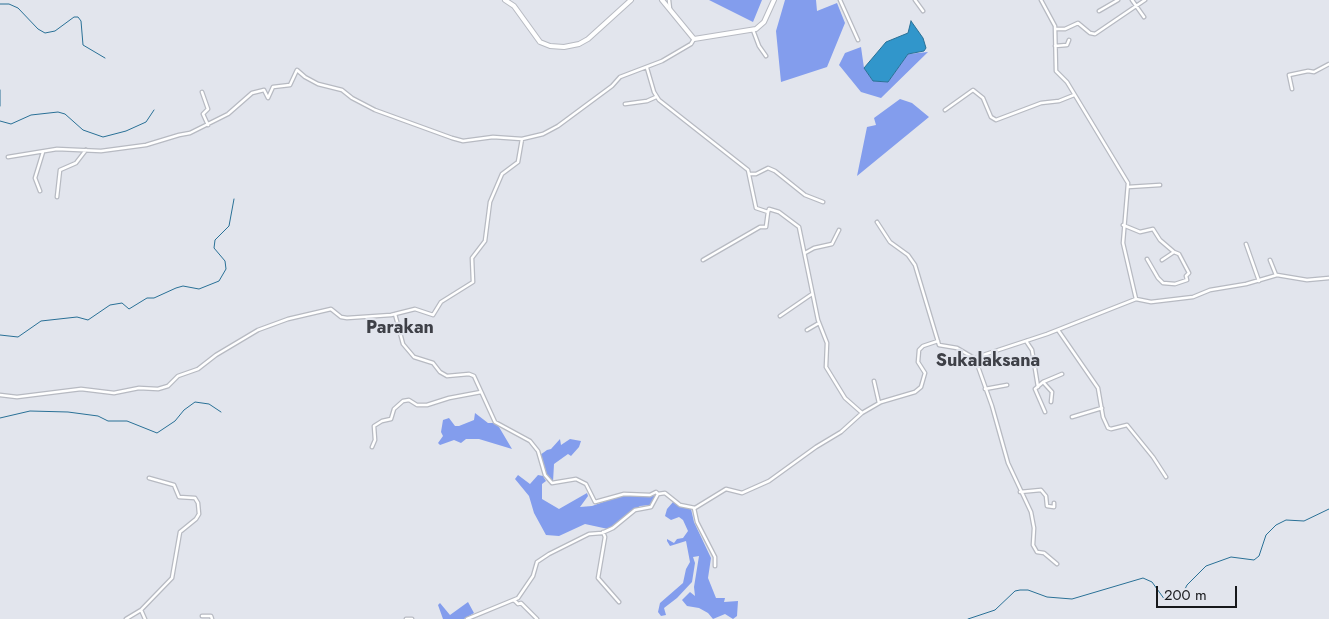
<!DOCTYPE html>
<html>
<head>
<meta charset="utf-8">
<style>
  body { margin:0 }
  #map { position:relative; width:1329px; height:619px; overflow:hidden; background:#e2e5ed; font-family:Jost,sans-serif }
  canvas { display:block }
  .scale { position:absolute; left:1156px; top:586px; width:81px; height:22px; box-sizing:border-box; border:2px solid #17181b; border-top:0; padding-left:6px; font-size:15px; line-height:18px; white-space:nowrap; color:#17181b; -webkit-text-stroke:4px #e2e5ed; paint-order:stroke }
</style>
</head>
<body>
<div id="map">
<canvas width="1329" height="619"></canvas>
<div class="scale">200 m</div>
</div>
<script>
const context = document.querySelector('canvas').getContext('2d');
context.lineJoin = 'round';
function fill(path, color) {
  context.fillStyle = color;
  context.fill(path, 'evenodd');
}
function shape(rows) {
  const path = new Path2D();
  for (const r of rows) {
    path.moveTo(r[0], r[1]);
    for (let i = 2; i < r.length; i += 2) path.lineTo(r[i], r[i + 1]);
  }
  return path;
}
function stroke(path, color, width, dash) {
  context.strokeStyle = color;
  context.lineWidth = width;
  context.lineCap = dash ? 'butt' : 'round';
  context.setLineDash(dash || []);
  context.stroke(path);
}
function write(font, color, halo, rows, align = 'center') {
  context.font = font + ' Jost,sans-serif';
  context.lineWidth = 4.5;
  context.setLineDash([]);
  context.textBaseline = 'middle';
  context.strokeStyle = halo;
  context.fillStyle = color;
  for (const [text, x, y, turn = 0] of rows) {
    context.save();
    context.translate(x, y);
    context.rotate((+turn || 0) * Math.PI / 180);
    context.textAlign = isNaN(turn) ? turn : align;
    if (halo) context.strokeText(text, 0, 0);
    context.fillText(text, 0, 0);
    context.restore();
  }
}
fill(shape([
  [709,0,762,0,753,22],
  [785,0,816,0,817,11,837,3,845,23,827,67,781,82,776,31],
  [861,47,864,68,873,81,888,82,908,54,928,52,881,98,861,92,839,65,845,53],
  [900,99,912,103,929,117,857,176,867,127,876,125,874,118],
  [475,413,488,423,494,423,499,427,512,449,479,439,466,439,461,443,454,440,440,445,438,443,443,436,441,432,443,420,449,418,455,426,459,426,474,420],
  [560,439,561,445,570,439,581,441,579,447,571,456,568,454,554,464,553,482,545,473,540,455,547,450,551,449],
  [518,475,530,484,538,475,543,476,546,481,542,484,542,499,559,509,587,493,588,496,580,507,592,506,620,496,656,495,650,505,640,506,608,529,585,524,559,536,546,535,534,513,529,496,515,479],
  [673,502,691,509,694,522,711,558,708,578,716,598,725,598,724,602,738,601,737,616,733,619,725,614,713,619,708,613,699,608,687,606,682,600,690,592,695,596,694,587,699,556,693,557,695,563,692,582,677,598,664,608,666,615,661,616,658,612,660,603,683,583,686,569,690,562,686,541,670,546,667,541,667,539,674,543,677,539,683,538,688,531,683,520,679,517,671,520,665,516,667,509],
  [468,602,474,613,464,619,443,619,438,605,440,603,450,615]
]), '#839ded');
const water = shape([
  [911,21,923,38,926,48,924,51,908,54,888,82,873,81,864,68,886,42,908,33,911,21]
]);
fill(water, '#3196cb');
stroke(water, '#297096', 1);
stroke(shape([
  [0,4,9,4,18,8,38,29,45,33,55,31,74,17,78,17,81,21,83,45,105,58],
  [0,90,0,106],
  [0,121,11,124,31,115,58,112,65,114,83,130,103,137,126,131,146,122,154,110],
  [0,335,18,337,41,321,77,317,88,320,110,305,122,303,129,309,147,298,154,298,176,288,183,286,199,289,219,281,226,269,225,261,214,248,215,240,229,226,234,199],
  [0,418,30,411,68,412,98,416,108,421,127,421,157,433,175,421,184,410,195,402,209,404,221,412],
  [968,619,995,610,1015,591,1020,590,1028,590,1047,597,1072,599,1143,578,1152,582,1165,600,1167,598,1169,601,1173,601,1182,595,1187,585,1206,566,1231,557,1254,560,1259,556,1266,535,1276,525,1286,520,1304,521,1329,509]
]), '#297096', 1);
const street = shape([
  [669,0,670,9],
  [840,0,858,40],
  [915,0,923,11],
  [1041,0,1055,26,1056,71,1067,82,1128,183,1123,243,1136,299],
  [1132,0,1144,17],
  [1099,11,1118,0],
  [1056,29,1065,29,1078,23,1090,33,1095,34,1145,0],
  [753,30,759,46,766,56],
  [1055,46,1067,45,1069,40],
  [647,68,654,92,659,100,748,170,756,208,768,212,769,209,779,212,799,227,818,320,827,343,826,367,845,398,862,413],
  [1292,89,1289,75,1308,71,1314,72,1329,64],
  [202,92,208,109,203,114,208,125],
  [625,104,647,101,656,97],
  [945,110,973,90,983,98,991,117,996,120,1041,103,1059,101,1074,95],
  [8,157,57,149,101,151,146,145,179,135,190,133,228,114,252,93,264,90,268,98,273,87,290,85,297,70,305,77,318,84,342,90,352,98,375,110,452,138,463,141,493,137,522,139,543,134,558,126,612,86,620,77,662,61,691,44,694,39],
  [750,174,756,174,768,168,775,171,805,195,823,202],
  [1128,187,1160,185],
  [40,191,35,178,43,152],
  [57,197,60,170,76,163,86,150],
  [877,222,890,242,908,255,915,265,939,345,957,348,974,358,1047,334,1136,299,1151,302,1193,297,1210,290,1246,284,1277,275,1307,280,1329,278],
  [1123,225,1140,232,1153,229,1160,240,1174,252,1162,260],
  [1246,244,1259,281],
  [805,253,814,248,832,244,839,230],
  [1147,259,1158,278,1163,283,1175,284,1187,280,1186,276,1189,273,1179,254,1174,252],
  [703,260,760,227,766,227,768,212],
  [1270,260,1276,275],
  [395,314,403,344,414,357,433,363,440,372,447,376,469,374,474,376,495,422,530,441,538,451,545,475,552,483,576,479,586,484,595,502,624,494,650,495,656,492,658,494],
  [780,316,812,294],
  [807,330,819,323],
  [1058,330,1098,388,1103,417,1108,428,1111,429,1127,425,1153,457,1166,477],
  [1026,341,1032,350,1038,387],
  [975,358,992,406,1008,463,1031,512,1034,528,1033,545,1037,552,1044,553,1057,564],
  [874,381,879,403],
  [1043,382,1052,392,1051,402],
  [985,389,1007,385],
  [0,395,17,397,81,389,114,393,139,388,158,389,168,386,178,376,198,369,216,355,258,330,288,319,331,309,341,317,347,318,391,315,415,309,433,315,441,302,473,282,472,258,485,241,490,202,502,174,518,162,522,139],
  [1045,412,1035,389,1043,382,1062,374],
  [1072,417,1102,408],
  [372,447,375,440,374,426,382,421,391,419,394,409,403,401,409,400,417,405,427,405,449,398,481,392],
  [1020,492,1041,490,1046,496,1047,506,1054,507,1054,503],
  [694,508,697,522,715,557,715,566],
  [603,532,605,537,598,578,619,602],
  [514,600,518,604,521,603,537,619],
  [141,610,172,578,180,532,196,519,199,514,198,503,195,498,179,497,174,485,149,478],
  [202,616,211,616,212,619],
  [126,619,141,610,145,619],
  [406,619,412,619],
  [467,619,518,598,533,576,537,562,549,554,589,534,602,533,613,528,635,510,651,507,658,494,665,493,680,505,695,508,726,489,742,493,769,481,816,447,841,432,862,413,881,402,915,392,921,387,925,373,918,362,919,350,923,346,938,341]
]);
const secondary = shape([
  [505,0,514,6,540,42,550,46,564,47,579,44,588,39,631,0],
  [662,0,694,39,756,29,764,22,774,0]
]);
stroke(street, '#b7bac2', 5);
stroke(secondary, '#b7bac2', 6);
stroke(street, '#fff', 2.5);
stroke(secondary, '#fff', 4);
write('bold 18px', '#3e4047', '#e2e5ed', [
  ["Parakan",400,329],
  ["Sukalaksana",988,362]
]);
</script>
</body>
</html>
